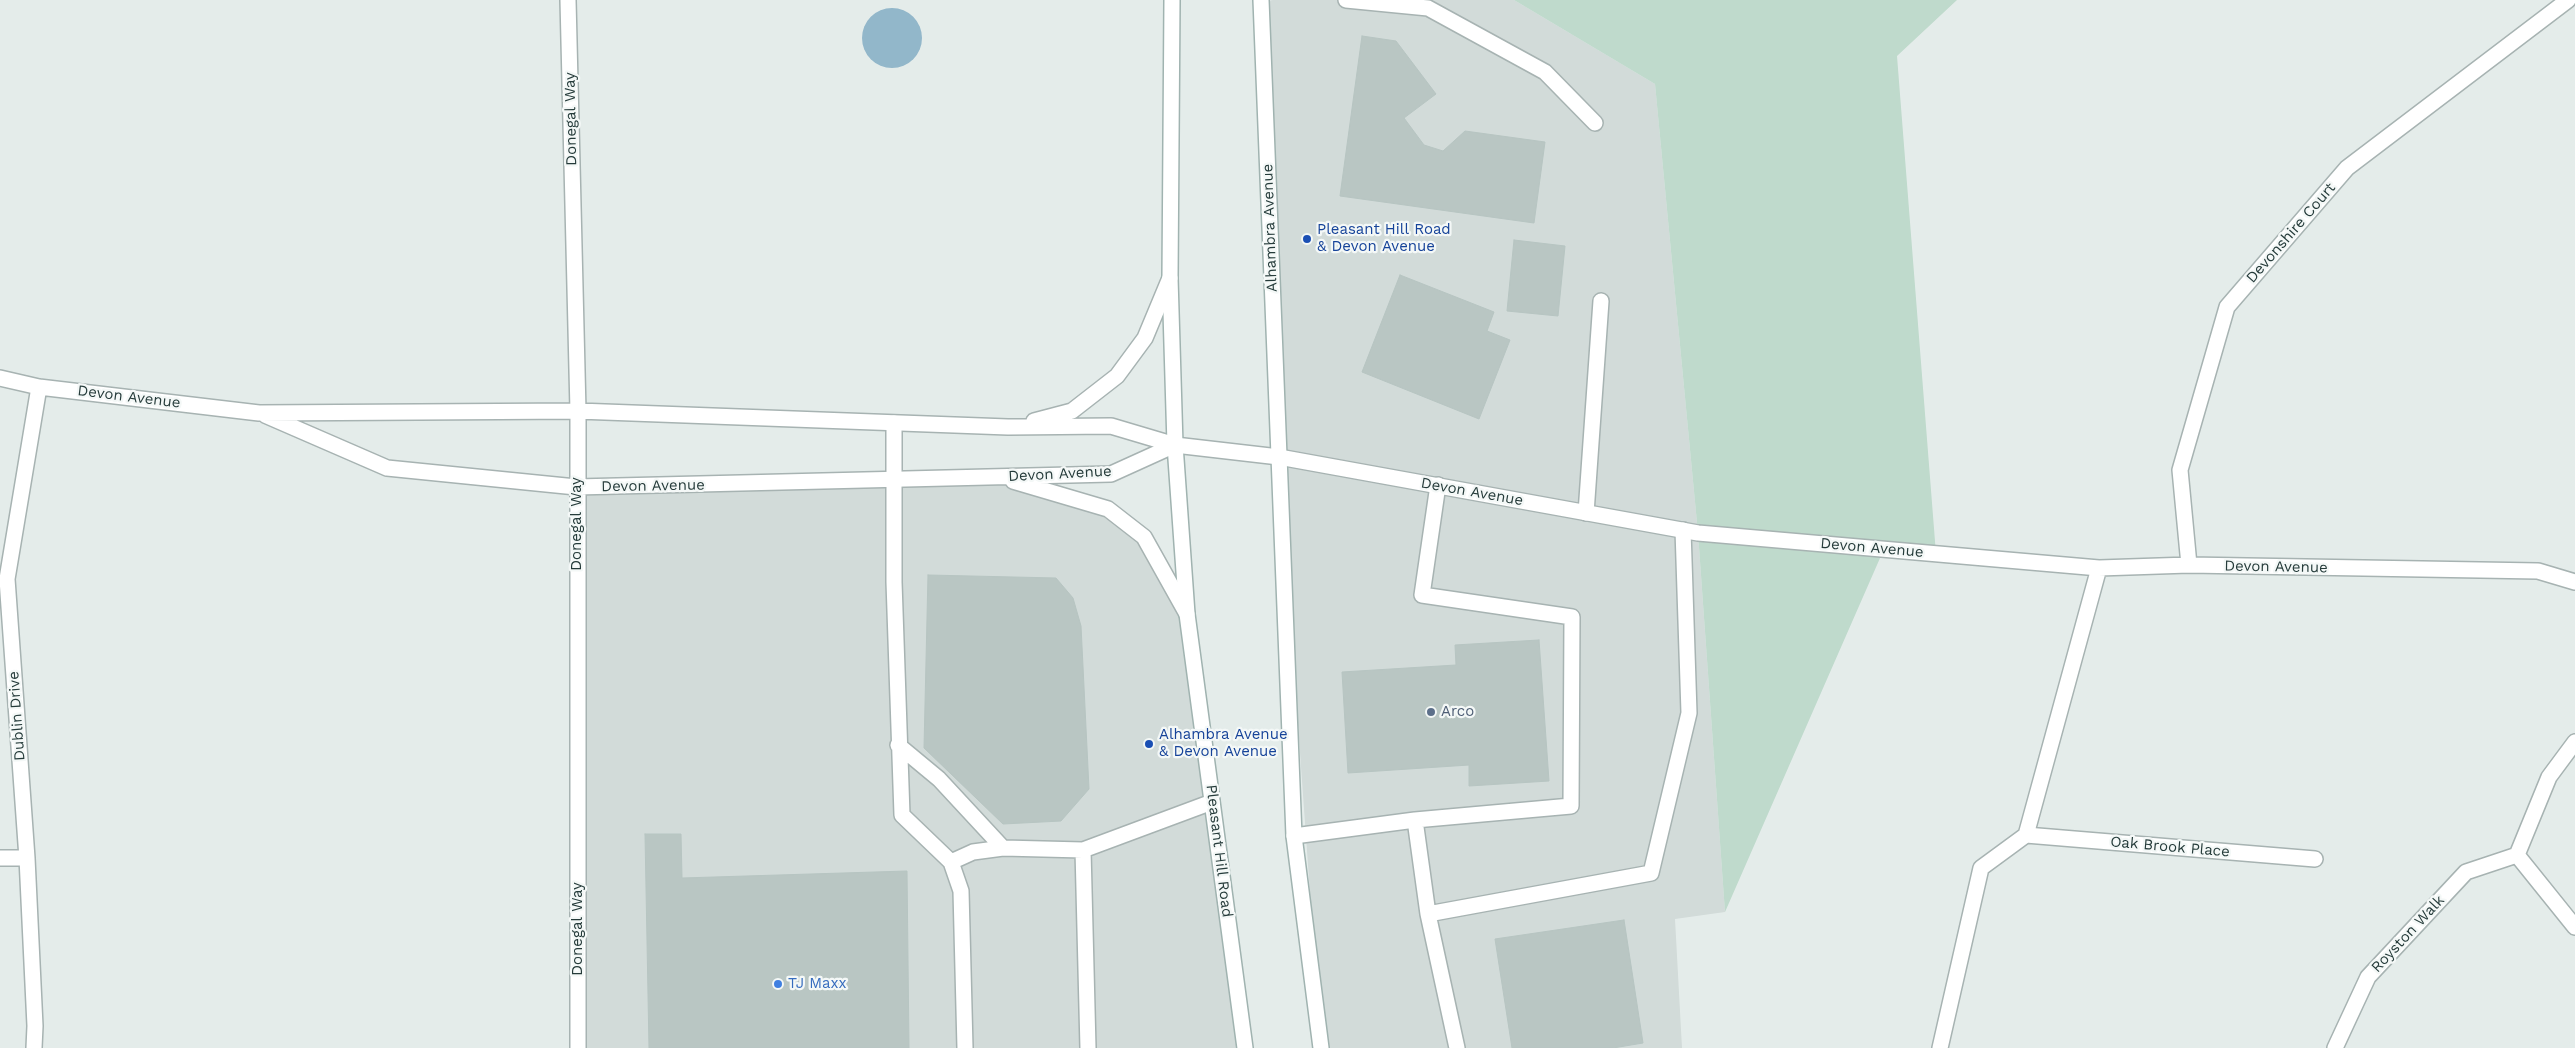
<!DOCTYPE html>
<html>
<head>
<meta charset="utf-8">
<style>
  body { margin:0 }
  canvas { display:block; background:#e4ecea }
</style>
</head>
<body>
<canvas width="2575" height="1048"></canvas>
<script>
const context = document.querySelector('canvas').getContext('2d');
context.lineJoin = 'round';
function fill(path, color) {
  context.fillStyle = color;
  context.fill(path, 'evenodd');
}
function shape(rows) {
  const path = new Path2D();
  for (const r of rows) {
    if (r.length === 3) {
      path.moveTo(r[0] + r[2], r[1]);
      path.arc(r[0], r[1], r[2], 0, 2 * Math.PI);
      continue;
    }
    path.moveTo(r[0], r[1]);
    for (let i = 2; i < r.length; i += 2) path.lineTo(r[i], r[i + 1]);
  }
  return path;
}
function stroke(path, color, width, dash) {
  context.strokeStyle = color;
  context.lineWidth = width;
  context.lineCap = dash ? 'butt' : 'round';
  context.setLineDash(dash || []);
  context.stroke(path);
}
function write(font, color, halo, rows, align = 'center') {
  context.font = font + ' "Work Sans",sans-serif';
  context.lineWidth = 4.5;
  context.setLineDash([]);
  context.textBaseline = 'middle';
  context.strokeStyle = halo;
  context.fillStyle = color;
  for (const [text, x, y, turn = 0] of rows) {
    context.save();
    context.translate(x, y);
    context.rotate((+turn || 0) * Math.PI / 180);
    context.textAlign = isNaN(turn) ? turn : align;
    if (halo) context.strokeText(text, 0, 0);
    context.fillText(text, 0, 0);
    context.restore();
  }
}
fill(shape([
  [1273,0,1514,0,1655,84,1698,533,1725,912,1675,919,1682,1048,1321,1048,1279,457,1261,2],
  [1000,477,1108,509,1138,533,1187,614,1245,1048,578,1048,576,487]
]), '#d2dbd9');
fill(shape([
  [1514,0,1957,0,1897,56,1936,554,1884,549,1725,912,1698,533,1655,84]
]), '#bfdacc');
fill(shape([
  [892,38,30]
]), '#92b7ca');
const building = shape([
  [1362,36,1396,41,1436,94,1404,118,1424,145,1443,151,1465,131,1545,142,1534,223,1340,196,1362,36],
  [1514,240,1565,246,1558,316,1507,311,1514,240],
  [1400,275,1494,312,1487,331,1510,340,1479,419,1362,372,1400,275],
  [928,575,1056,578,1073,598,1081,626,1089,789,1061,821,1003,824,924,748,928,575],
  [1539,640,1549,781,1469,786,1469,765,1348,773,1342,672,1456,665,1455,645,1539,640],
  [645,834,681,834,682,878,907,871,909,1048,649,1048,645,834],
  [1624,920,1643,1043,1613,1048,1512,1048,1495,939,1624,920]
]);
fill(building, '#b9c6c3');
stroke(building, '#b7c5c2', 1);
const lane = shape([
  [1346,0,1428,8,1545,72,1595,123],
  [894,423,894,582,902,815,951,862,961,891,965,1048],
  [1438,485,1422,595,1572,617,1571,806,1415,820,1428,914,1651,873,1689,713,1683,530],
  [1586,513,1601,301],
  [898,745,939,779,1003,848],
  [1294,836,1415,820],
  [1083,850,1088,1048],
  [951,862,973,852,1003,848,1083,850,1212,802],
  [1428,914,1457,1048]
]);
const street = shape([
  [568,0,578,411,578,1048],
  [0,378,39,387,259,413,578,411,1008,427,1111,426,1175,445,1279,457,1698,533,2099,568,2189,565,2538,571,2575,582],
  [265,415,387,468,576,487,1111,474,1175,445],
  [1034,421,1072,411,1117,376,1145,338,1170,278],
  [1013,481,1108,509,1144,537,1187,614],
  [2189,565,2180,470,2227,307,2347,168,2568,0],
  [2099,568,2026,835,2315,859],
  [2575,742,2549,777,2517,855,2575,927],
  [0,858,27,858],
  [34,1048,35,1026,27,858,7,579,39,387],
  [1940,1048,1981,868,2026,835],
  [2335,1048,2368,977,2466,872,2517,855]
]);
const secondary = shape([
  [1172,0,1170,278,1175,445,1187,614,1245,1048],
  [1261,0,1294,836,1321,1048]
]);
stroke(lane, '#a7b3b2', 18);
stroke(street, '#a7b3b2', 18);
stroke(secondary, '#a0b3b0', 18);
stroke(lane, '#fff', 15);
stroke(street, '#fff', 15);
stroke(secondary, '#fff', 15);
for (const [x, y, r, color] of [
  [1307,239,5,"#1a4fb4"],
  [1431,712,5,"#5c6f8a"],
  [1149,744,5,"#1a4fb4"],
  [778,984,5,"#3f7fe0"]
]) {
  const dot = new Path2D();
  dot.arc(x, y, r, 0, 2 * Math.PI);
  context.fillStyle = color;
  context.fill(dot);
  stroke(dot, '#f4f8f7', 2);
}
write('15px', '#253b3a', '#f4f8f7', [
  ["Donegal Way",571,119,-91],
  ["Alhambra Avenue",1270,228,-92],
  ["Devonshire Court",2291,233,-49],
  ["Devon Avenue",129,397,7],
  ["Devon Avenue",1060,474,-3],
  ["Devon Avenue",653,486,-1],
  ["Devon Avenue",1472,492,10],
  ["Donegal Way",577,524,-90],
  ["Devon Avenue",1872,548,5],
  ["Devon Avenue",2276,567,1],
  ["Dublin Drive",17,716,-94],
  ["Oak Brook Place",2170,847,5],
  ["Pleasant Hill Road",1219,851,83],
  ["Donegal Way",578,929,-90],
  ["Royston Walk",2408,934,-47]
]);
write('15px', '#164399', '#f4f8f7', [
  ["Pleasant Hill Road",1317,230],
  ["& Devon Avenue",1317,247],
  ["Alhambra Avenue",1159,735],
  ["& Devon Avenue",1159,752]
], 'left');
write('15px', '#4e5e75', '#f4f8f7', [
  ["Arco",1441,712]
], 'left');
write('15px', '#366cbe', '#f4f8f7', [
  ["TJ Maxx",788,984]
], 'left');
</script>
</body>
</html>
